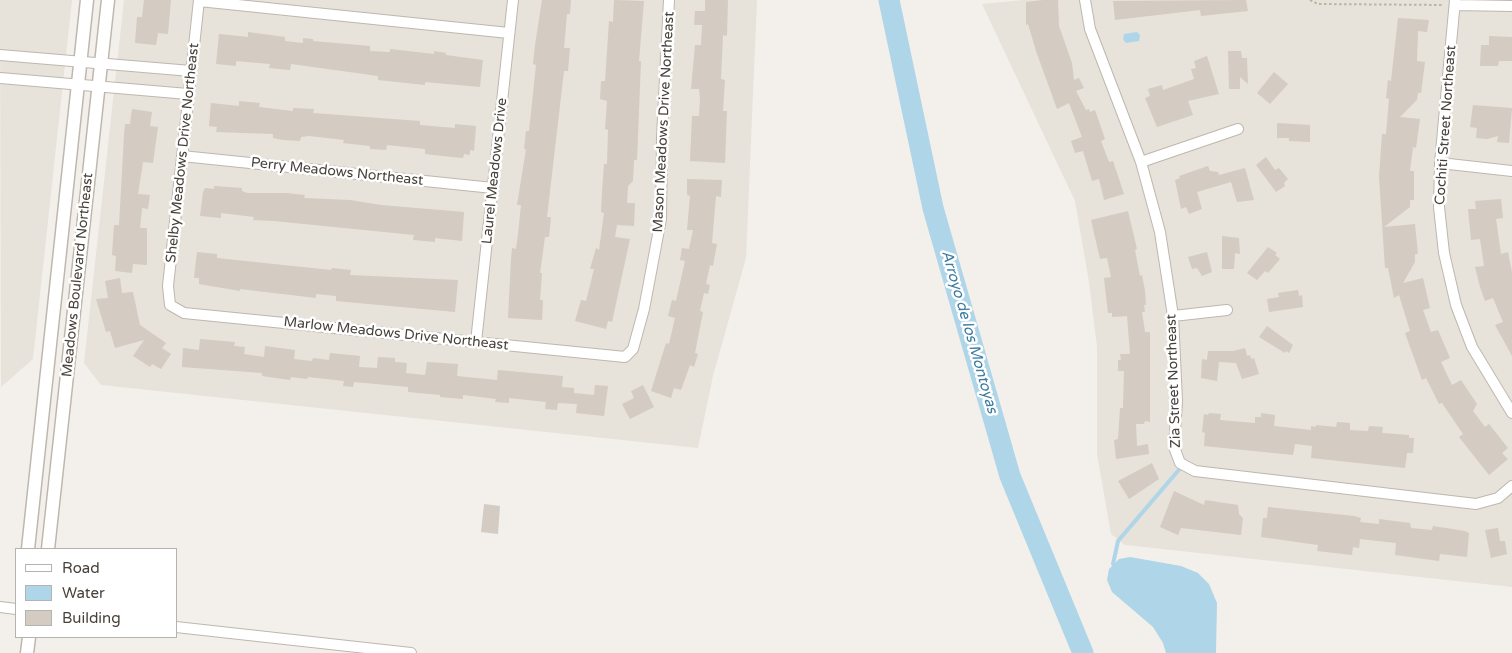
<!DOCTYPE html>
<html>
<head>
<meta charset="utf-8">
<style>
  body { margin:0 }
  #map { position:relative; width:1512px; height:653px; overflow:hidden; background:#f3f0eb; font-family:"Varela Round",sans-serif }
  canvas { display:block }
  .legend { position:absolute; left:15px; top:548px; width:162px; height:90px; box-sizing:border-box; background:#fff; border:1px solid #b5b3b0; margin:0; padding:6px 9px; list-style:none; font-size:15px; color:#47413a }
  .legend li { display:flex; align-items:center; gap:10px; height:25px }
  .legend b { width:25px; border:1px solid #b5b3b0 }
</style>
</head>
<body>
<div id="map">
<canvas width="1512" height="653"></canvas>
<ul class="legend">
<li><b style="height:6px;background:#fff"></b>Road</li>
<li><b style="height:14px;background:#afd5e8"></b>Water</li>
<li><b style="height:14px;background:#d4cbc2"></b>Building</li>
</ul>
</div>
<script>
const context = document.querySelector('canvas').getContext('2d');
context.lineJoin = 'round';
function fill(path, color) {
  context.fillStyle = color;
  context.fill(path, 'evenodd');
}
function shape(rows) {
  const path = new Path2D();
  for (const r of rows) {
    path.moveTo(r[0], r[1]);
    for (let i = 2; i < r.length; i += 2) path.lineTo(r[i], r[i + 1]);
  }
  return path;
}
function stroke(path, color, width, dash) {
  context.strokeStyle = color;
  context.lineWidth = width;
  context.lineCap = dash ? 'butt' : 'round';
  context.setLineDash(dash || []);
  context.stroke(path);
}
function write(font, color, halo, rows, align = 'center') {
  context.font = font + ' "Varela Round",sans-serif';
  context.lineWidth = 5;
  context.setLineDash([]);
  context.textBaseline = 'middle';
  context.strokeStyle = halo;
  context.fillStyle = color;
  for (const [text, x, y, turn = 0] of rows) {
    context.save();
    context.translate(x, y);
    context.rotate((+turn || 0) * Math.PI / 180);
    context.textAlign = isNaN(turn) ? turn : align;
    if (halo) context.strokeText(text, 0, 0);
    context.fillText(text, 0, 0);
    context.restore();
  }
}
fill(shape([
  [0,0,72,0,33,359,1,387],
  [124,0,757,0,746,258,713,376,698,448,101,385,84,363],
  [1023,0,1512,0,1512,587,1125,545,1111,534,1097,454,1097,347,1089,282,1075,201,982,4]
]), '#e7e2da');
fill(shape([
  [1137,32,1140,35,1139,41,1126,43,1123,39,1124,34],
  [1130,557,1181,566,1198,573,1209,584,1217,603,1216,653,1166,653,1163,643,1153,627,1112,592,1107,580,1109,569,1119,559]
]), '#afd5e8');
stroke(shape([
  [1113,564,1118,541,1183,465]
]), '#afd5e8', 4);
stroke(shape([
  [889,0,933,208,1010,476,1083,653]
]), '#afd5e8', 21);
fill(shape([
  [144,0,171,0,168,34,158,33,156,45,135,43,137,17,142,17],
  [542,0,571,0,570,14,567,14,564,48,570,48,568,71,564,71,547,217,551,217,549,237,545,237,540,273,542,273,540,300,543,300,542,320,508,318,511,259,512,248,516,249,518,234,521,205,517,205,526,149,524,149,526,131,529,131,532,103,536,65,533,64,535,45],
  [614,0,644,1,639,61,641,61,637,160,634,160,633,181,628,186,627,203,635,203,634,226,617,225,615,237,630,239,612,322,608,321,606,329,575,321,581,300,586,301,594,269,590,269,596,248,599,250,604,213,601,212,602,192,604,164,607,164,608,130,605,129,607,101,600,99,601,81,605,81,609,21,613,22],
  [705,0,728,0,727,36,723,35,721,79,725,80,723,111,727,111,725,163,690,161,692,116,699,116,700,98,699,89,691,89,695,45,701,45,702,25,694,25,695,11,705,11],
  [1043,0,1058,0,1059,26,1072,63,1074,80,1079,78,1084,88,1076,91,1086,110,1089,109,1090,112,1095,110,1105,139,1101,141,1109,162,1113,161,1124,194,1104,200,1099,179,1092,181,1083,151,1075,153,1071,141,1082,137,1069,103,1057,109,1036,51,1028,24,1026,25,1026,2],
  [1246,0,1248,11,1201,16,1200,10,1115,20,1113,1],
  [1398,18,1429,20,1427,32,1418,31,1417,61,1425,62,1421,93,1418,93,1417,100,1400,117,1420,119,1416,148,1413,147,1410,171,1414,171,1414,200,1410,200,1410,207,1384,227,1415,224,1418,254,1415,254,1415,262,1403,283,1423,278,1430,308,1423,310,1431,332,1438,330,1450,358,1441,362,1452,385,1461,380,1477,404,1473,411,1485,427,1489,424,1508,448,1502,453,1508,459,1489,475,1459,437,1463,434,1442,403,1439,404,1426,378,1422,380,1405,333,1410,331,1399,295,1394,298,1388,268,1385,268,1379,177,1382,134,1386,134,1389,99,1386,98,1388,80,1391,81],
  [248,32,285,37,285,41,303,43,303,38,313,39,313,41,370,46,370,51,390,52,390,49,434,54,434,51,446,53,446,55,483,60,480,87,425,82,425,85,378,80,378,76,291,64,290,70,269,68,270,64,236,61,236,66,216,64,219,34,248,37],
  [1489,36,1512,37,1512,61,1499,61,1498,66,1480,66,1481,45,1489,45],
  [1228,51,1241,51,1242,58,1247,58,1248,84,1240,77,1240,89,1229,89],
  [1207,56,1219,94,1188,101,1193,115,1157,127,1145,98,1150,96,1148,89,1162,85,1163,90,1194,79,1191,69,1196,68,1194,61],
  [1274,72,1288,84,1270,104,1257,93],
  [239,101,260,103,259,107,293,111,293,108,314,109,313,113,420,121,420,125,455,128,455,124,476,126,474,151,470,150,470,155,464,154,463,158,452,157,425,154,425,149,387,145,386,150,370,149,370,146,343,143,344,140,309,136,301,137,300,141,283,140,273,138,273,134,216,132,217,127,209,126,211,103,239,106],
  [1473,105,1512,108,1509,143,1497,142,1498,136,1487,139,1476,138,1477,128,1470,127],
  [132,109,152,112,150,126,158,127,153,163,143,162,138,194,150,195,148,209,142,208,140,228,147,228,147,265,133,264,132,273,115,271,116,256,112,255,114,225,119,225,124,135,125,124,130,124],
  [1277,123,1310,125,1310,142,1289,141,1289,138,1277,138],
  [1266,157,1275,170,1279,168,1288,179,1284,183,1285,186,1276,192,1256,165],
  [1208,166,1210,171,1218,172,1219,175,1245,168,1254,200,1237,202,1231,182,1197,192,1202,209,1189,214,1186,207,1181,209,1175,180,1180,178,1179,176],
  [687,179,722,180,721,197,716,196,712,243,717,244,713,266,710,265,706,284,710,285,708,294,704,293,700,311,703,312,695,353,698,354,694,367,690,365,681,390,674,388,671,398,651,391,666,343,669,344,675,318,668,316,672,300,676,301,685,261,680,260,682,248,689,249,693,230,687,230,690,196,687,195],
  [214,186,242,188,242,191,247,193,286,193,305,195,304,198,350,200,381,205,464,212,462,241,435,238,435,242,413,240,414,235,274,221,253,220,254,217,221,213,221,218,200,216,203,192,205,188,214,189],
  [1501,199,1503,218,1496,219,1501,254,1508,252,1512,272,1512,356,1495,325,1503,322,1493,298,1485,301,1480,287,1475,267,1484,266,1480,239,1471,240,1468,209,1476,209,1475,201],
  [1128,211,1137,249,1135,250,1140,276,1142,275,1145,291,1146,305,1144,305,1145,312,1142,312,1145,332,1150,332,1150,422,1145,421,1144,424,1136,424,1137,446,1148,444,1149,454,1116,459,1114,440,1118,439,1120,408,1123,408,1124,371,1118,371,1118,360,1121,360,1120,354,1130,354,1127,316,1112,317,1112,313,1108,313,1104,278,1111,277,1107,258,1100,259,1091,220],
  [1222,236,1239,238,1240,254,1235,253,1234,269,1222,269],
  [1268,247,1277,253,1275,255,1280,259,1268,273,1265,271,1257,280,1247,273],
  [197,252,217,254,217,258,331,270,332,268,351,270,350,275,458,280,455,312,336,301,336,296,316,294,316,298,240,289,240,291,199,284,199,278,194,278],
  [1207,252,1212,272,1202,276,1197,268,1192,269,1188,257],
  [120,278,122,293,133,292,140,325,166,343,162,348,171,354,161,369,152,364,150,367,133,356,144,340,115,348,110,331,106,332,96,299,108,298,105,281],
  [1298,290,1299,296,1302,295,1303,307,1269,312,1267,299,1279,297,1278,293],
  [1267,326,1293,345,1289,353,1286,351,1285,353,1259,337],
  [200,339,235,342,234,346,245,347,244,354,264,357,265,346,295,350,294,359,312,361,313,358,329,360,330,353,360,356,359,367,377,368,378,357,395,358,395,362,407,363,406,373,425,375,427,362,458,364,457,376,497,380,498,370,563,376,562,387,574,388,574,393,594,395,595,385,608,386,604,416,576,413,577,404,558,403,557,410,545,409,546,402,509,398,509,403,495,402,496,399,463,395,463,399,440,397,440,395,408,392,408,387,354,382,353,387,343,386,344,381,308,377,307,379,291,377,290,380,262,376,262,373,182,367,183,348,199,350],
  [1245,348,1247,356,1250,355,1251,359,1254,358,1259,374,1242,379,1236,363,1219,362,1217,381,1201,378,1202,359,1207,360,1208,351,1233,351],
  [643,385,654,407,630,419,622,404,634,398,631,391],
  [1209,413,1221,414,1220,420,1255,423,1255,417,1261,417,1261,413,1275,415,1274,426,1311,430,1311,426,1316,427,1316,425,1336,427,1337,422,1350,423,1350,430,1368,431,1369,426,1383,427,1382,433,1409,435,1409,438,1414,438,1413,453,1407,453,1405,468,1311,458,1312,446,1295,444,1293,455,1204,446,1205,433,1202,432,1204,414,1208,415],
  [1152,463,1159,479,1129,499,1118,481],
  [1174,491,1204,505,1205,500,1238,505,1239,514,1243,518,1241,535,1181,528,1178,535,1160,527],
  [484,504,500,506,498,534,481,532],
  [1268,507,1354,516,1361,518,1360,522,1379,524,1379,519,1410,523,1411,528,1432,530,1433,526,1465,531,1469,533,1467,557,1440,554,1439,561,1395,555,1396,543,1360,539,1359,548,1353,547,1352,555,1317,551,1318,545,1261,537,1263,518,1267,518],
  [1498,528,1500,541,1505,541,1507,554,1491,558,1485,530]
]), '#d4cbc2');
const minor = shape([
  [199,0,168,286,170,305,184,313,625,357,633,349,644,309,661,219,662,137,669,0],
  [1085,0,1090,29,1141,162,1160,232,1173,316,1177,401,1174,447,1180,463,1195,471,1476,504,1498,498,1512,486],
  [1455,0,1440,163,1439,207,1444,253,1456,305,1472,347,1512,413],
  [199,1,509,33],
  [1456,5,1512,6],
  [0,55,191,71],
  [0,78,188,94],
  [182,156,493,188],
  [1141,162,1238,129],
  [1440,163,1512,171],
  [1173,316,1227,310],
  [476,342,513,0],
  [0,607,16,609],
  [176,627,411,653]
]);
const tertiary = shape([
  [28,549,87,0],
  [48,549,108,0],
  [27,653,29,637]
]);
stroke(minor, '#beb7ae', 12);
stroke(tertiary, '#beb7ae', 15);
stroke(shape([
  [1310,0,1318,4,1444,5]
]), '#beb2a1', 2, [2.5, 2.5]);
stroke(minor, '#fff', 10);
stroke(tertiary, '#fff', 12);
write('14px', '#47413a', '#fff', [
  ["Mason Meadows Drive Northeast",664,122,-87],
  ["Cochiti Street Northeast",1446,125,-86],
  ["Shelby Meadows Drive Northeast",183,153,-84],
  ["Laurel Meadows Drive",495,171,-84],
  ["Perry Meadows Northeast",337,172,6],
  ["Meadows Boulevard Northeast",78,275,-84],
  ["Marlow Meadows Drive Northeast",396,334,6],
  ["Zia Street Northeast",1174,381,-92]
]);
write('italic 15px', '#3d7c9f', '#fff', [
  ["Arroyo de los Montoyas",969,332,74]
]);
</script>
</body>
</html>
